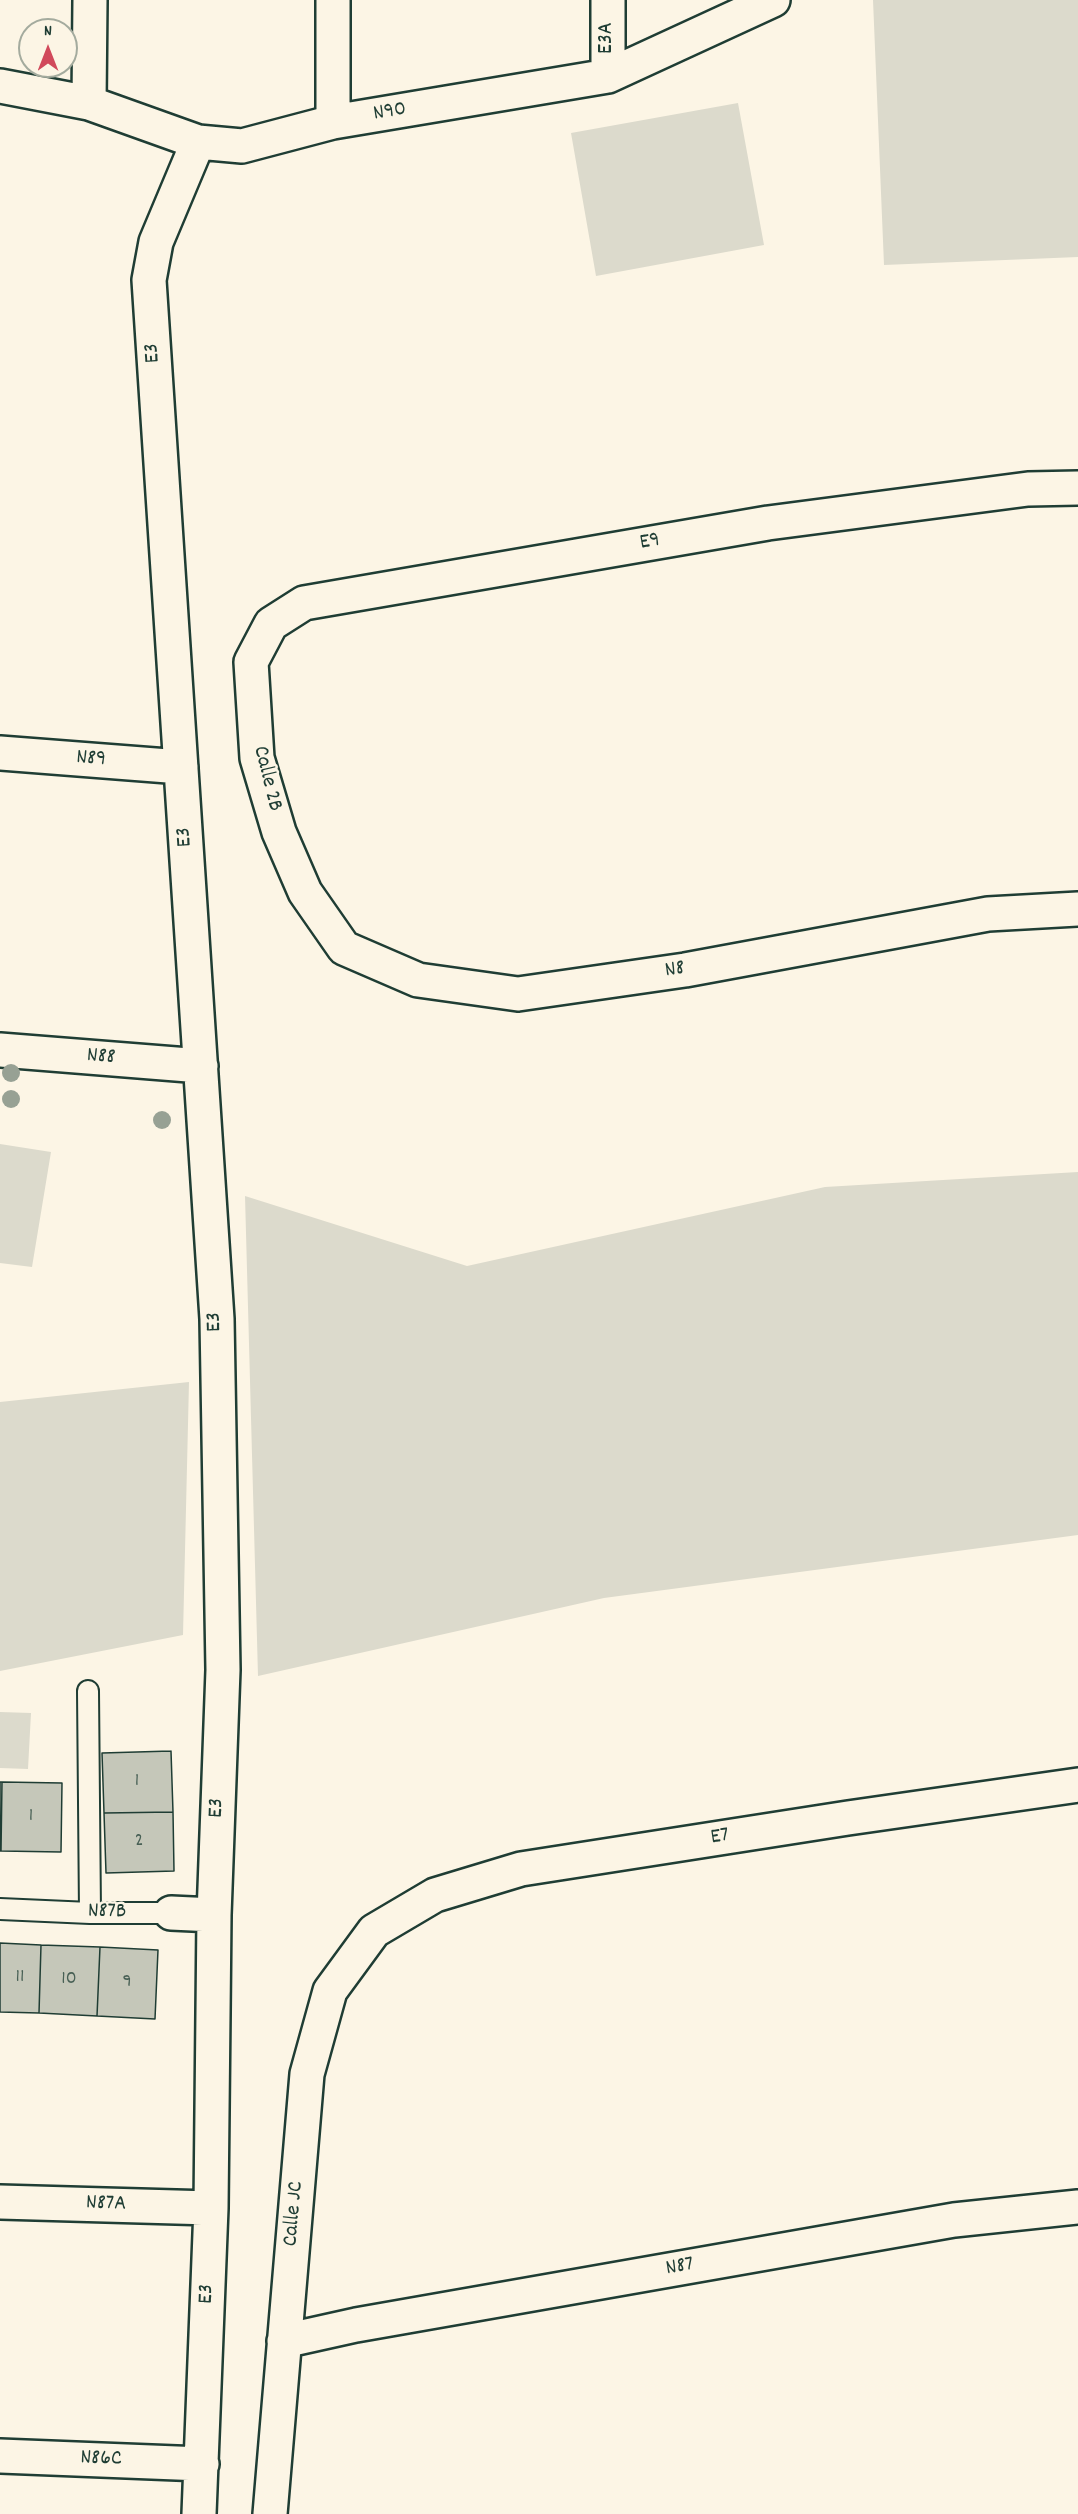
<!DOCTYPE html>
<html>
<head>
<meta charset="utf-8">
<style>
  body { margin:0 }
  #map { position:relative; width:1078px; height:2514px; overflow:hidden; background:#fcf5e5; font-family:Dekko,sans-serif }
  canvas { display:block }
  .north { position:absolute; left:18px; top:18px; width:60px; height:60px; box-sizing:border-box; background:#fcf5e5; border:2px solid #a4ab9e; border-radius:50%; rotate:0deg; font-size:16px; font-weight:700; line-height:24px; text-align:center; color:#1f3d34 }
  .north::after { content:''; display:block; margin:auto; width:21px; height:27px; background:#d1495b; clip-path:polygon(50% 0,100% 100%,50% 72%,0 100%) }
</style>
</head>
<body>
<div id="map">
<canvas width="1078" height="2514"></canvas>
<div class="north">N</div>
</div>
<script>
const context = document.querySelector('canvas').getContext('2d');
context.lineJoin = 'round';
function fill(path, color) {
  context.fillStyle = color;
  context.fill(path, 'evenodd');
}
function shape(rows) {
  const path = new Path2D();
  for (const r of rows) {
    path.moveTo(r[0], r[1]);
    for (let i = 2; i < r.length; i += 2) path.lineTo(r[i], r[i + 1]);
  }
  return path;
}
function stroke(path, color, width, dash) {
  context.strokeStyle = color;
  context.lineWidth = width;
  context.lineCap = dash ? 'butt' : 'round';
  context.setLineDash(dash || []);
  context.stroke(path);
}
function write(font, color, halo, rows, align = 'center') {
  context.font = font + ' Dekko,sans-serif';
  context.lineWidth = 5;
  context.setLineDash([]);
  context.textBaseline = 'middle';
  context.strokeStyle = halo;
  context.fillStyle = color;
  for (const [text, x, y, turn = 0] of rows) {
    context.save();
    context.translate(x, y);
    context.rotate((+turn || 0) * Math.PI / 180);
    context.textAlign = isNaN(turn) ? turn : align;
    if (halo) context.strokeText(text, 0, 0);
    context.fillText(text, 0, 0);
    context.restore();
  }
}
fill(shape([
  [873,0,1078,0,1078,257,884,265],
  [738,103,764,245,596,276,571,133],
  [0,1144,51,1152,32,1267,0,1263],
  [1078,1172,1078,1535,604,1598,258,1676,245,1196,467,1266,825,1187],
  [189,1382,183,1635,0,1671,0,1402],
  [0,1712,31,1713,28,1769,0,1768]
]), '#dcdacc');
const building = shape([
  [171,1751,173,1812,104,1813,102,1753,171,1751],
  [0,1782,2,1782,1,1851,0,1851,0,1782],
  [2,1782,62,1783,61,1852,1,1851,2,1782],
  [173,1812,174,1871,106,1873,104,1813,173,1812],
  [0,1943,41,1945,39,2013,0,2012,0,1943],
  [41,1945,100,1947,97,2016,39,2013,41,1945],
  [100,1947,158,1950,155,2019,97,2016,100,1947]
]);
fill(building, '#c5c7b9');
stroke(building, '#1f3d34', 1.5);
const service = shape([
  [88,1691,90,1913],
  [0,1909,90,1913,171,1913]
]);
const minor = shape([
  [608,76,608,0],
  [0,86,89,103,198,142,242,146,333,122,608,76,773,0],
  [89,103,90,0],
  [333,122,333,0],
  [198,142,156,242,149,280,217,1319,223,1670,214,1915,211,2208,199,2514],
  [1078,488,1028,489,768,523,304,603,271,624,251,662,257,758,279,832,305,892,344,948,418,980,518,994,685,970,988,914,1078,909],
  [0,753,181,767],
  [0,1050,201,1066],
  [171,1913,214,1915],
  [0,2202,211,2208],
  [284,2341,356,2325,954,2220,1078,2207],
  [0,2456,202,2464],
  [270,2514,307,2074,330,1991,374,1931,435,1895,521,1869,848,1818,1078,1785]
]);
stroke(service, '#1f3d34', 24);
stroke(minor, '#1f3d34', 38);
stroke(service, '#fcf5e5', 20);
stroke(minor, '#fcf5e5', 33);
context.fillStyle = '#97a194';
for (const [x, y] of [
  [11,1073],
  [11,1099],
  [162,1120]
]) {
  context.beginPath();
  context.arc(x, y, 9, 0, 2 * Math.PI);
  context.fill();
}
write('20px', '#486055', null, [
  ["1",137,1782],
  ["1",31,1817],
  ["2",139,1842],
  ["11",20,1978],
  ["10",69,1980],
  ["9",127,1983]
]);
write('22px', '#1f3d34', '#fcf5e5', [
  ["E3A",608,38,-90],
  ["N90",390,113,-10],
  ["E3",154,353,-94],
  ["E9",650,543,-10],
  ["N89",91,760,4],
  ["Calle 2B",266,779,76],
  ["E3",186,837,-94],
  ["N8",675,971,-9],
  ["N88",101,1058,4],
  ["E3",216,1322,-92],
  ["E3",218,1808,-88],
  ["E7",720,1838,-9],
  ["N87B",107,1913,1],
  ["N87A",106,2205,2],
  ["Calle JC",295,2214,-85],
  ["N87",680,2268,-10],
  ["E3",208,2294,-88],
  ["N86C",101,2460,2]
]);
</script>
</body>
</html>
